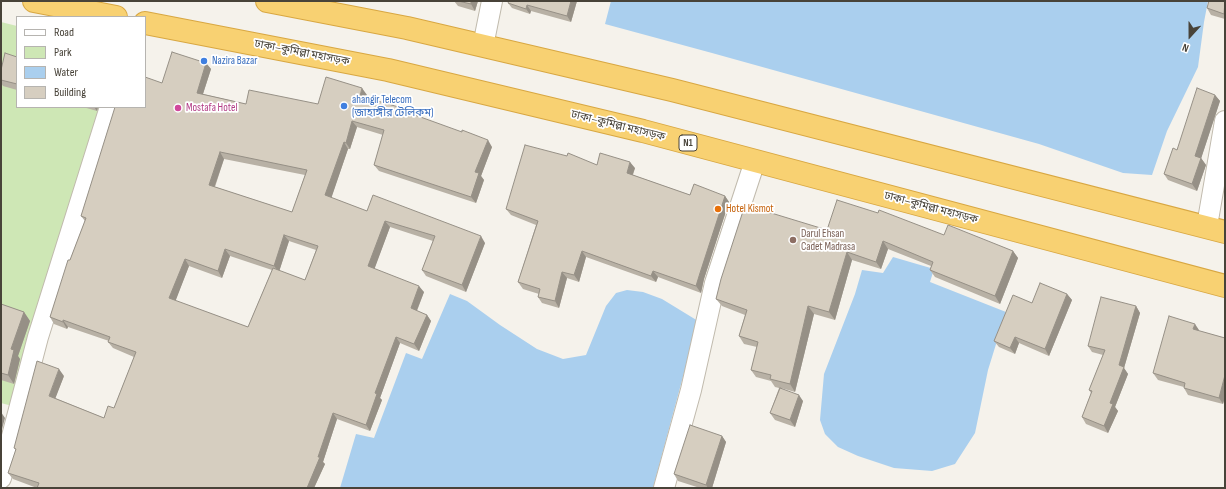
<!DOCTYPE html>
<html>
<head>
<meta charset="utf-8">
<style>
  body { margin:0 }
  #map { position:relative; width:1226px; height:489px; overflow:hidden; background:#f5f2eb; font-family:"Sofia Sans Condensed",sans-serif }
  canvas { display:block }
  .frame { position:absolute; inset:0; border:2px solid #484339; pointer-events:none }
  .legend { position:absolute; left:16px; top:16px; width:130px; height:92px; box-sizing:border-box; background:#fff; border:1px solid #b6b4b0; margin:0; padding:5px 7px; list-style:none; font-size:12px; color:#484339 }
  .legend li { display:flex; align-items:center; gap:8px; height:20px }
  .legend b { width:20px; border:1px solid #b6b4b0 }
  .north { position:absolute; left:1170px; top:16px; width:40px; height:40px; -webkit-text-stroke:3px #fff; paint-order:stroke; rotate:201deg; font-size:11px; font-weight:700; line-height:16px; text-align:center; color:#484339 }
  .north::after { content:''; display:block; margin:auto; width:14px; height:18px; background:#484339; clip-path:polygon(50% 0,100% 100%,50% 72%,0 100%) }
</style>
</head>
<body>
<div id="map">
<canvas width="1226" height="489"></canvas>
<div class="frame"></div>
<ul class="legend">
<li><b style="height:5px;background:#fff"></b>Road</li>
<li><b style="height:11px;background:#cee7b5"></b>Park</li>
<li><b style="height:11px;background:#aacfee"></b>Water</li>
<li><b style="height:11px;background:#d6cec0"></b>Building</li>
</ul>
<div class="north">N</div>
</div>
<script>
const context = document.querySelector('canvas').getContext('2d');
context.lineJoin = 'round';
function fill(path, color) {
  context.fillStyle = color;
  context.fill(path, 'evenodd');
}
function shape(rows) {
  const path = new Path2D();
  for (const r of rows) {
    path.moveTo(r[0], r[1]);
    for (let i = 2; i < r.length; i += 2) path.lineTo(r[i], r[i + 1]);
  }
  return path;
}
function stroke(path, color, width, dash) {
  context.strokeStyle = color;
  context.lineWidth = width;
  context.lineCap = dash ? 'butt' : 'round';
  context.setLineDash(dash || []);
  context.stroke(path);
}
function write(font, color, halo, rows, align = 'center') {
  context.font = font + ' "Sofia Sans Condensed","Noto Sans Bengali",sans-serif';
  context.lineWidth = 3.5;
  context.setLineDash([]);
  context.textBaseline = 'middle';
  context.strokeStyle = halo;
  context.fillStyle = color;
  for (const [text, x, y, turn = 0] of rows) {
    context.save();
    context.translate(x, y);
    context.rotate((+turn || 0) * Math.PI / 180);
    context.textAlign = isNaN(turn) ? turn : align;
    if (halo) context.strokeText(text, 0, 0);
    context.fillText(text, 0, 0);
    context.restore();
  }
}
fill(shape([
  [1,22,17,26,17,107,100,107,16,407,1,403]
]), '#cee7b5');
fill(shape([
  [611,1,1208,1,1204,22,1198,67,1167,131,1152,175,1123,173,1039,144,712,53,605,24],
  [893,257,934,269,930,282,1006,312,988,370,975,433,955,464,932,471,894,468,858,456,838,447,825,434,820,420,824,374,855,294,862,270,883,273],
  [627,290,643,292,662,299,698,321,653,488,340,488,356,434,374,438,406,353,422,359,450,294,467,301,500,325,537,349,563,359,586,355,606,306,616,293]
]), '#aacfee');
const street = shape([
  [483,46,492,1],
  [1207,226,1225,121],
  [1,478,38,337,110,107],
  [664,488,691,390,715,283,755,161]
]);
const highway = shape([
  [34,1,116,17],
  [267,1,407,28,672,90,1225,232],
  [145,23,388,70,643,131,1225,286]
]);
stroke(street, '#c0baad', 22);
stroke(highway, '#d8a742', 24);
stroke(street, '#fff', 20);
stroke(highway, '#f8d172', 22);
fill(shape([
  [454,1,478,1,475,11,458,6],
  [577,1,571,22,531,11,530,14,512,8,508,3],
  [1225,1,1225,19,1211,15,1207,8],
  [17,57,17,90,3,86,1,83,1,70],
  [206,63,211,69,203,94,246,104,318,104,367,95,366,98,416,112,419,117,492,147,481,176,484,180,476,203,379,171,374,165,383,135,357,127,350,149,348,149,331,198,367,211,485,243,466,292,426,276,422,270,433,241,390,227,374,269,424,292,417,311,427,315,431,321,419,351,400,343,380,398,382,400,370,431,337,419,323,462,325,464,314,488,37,488,13,479,8,473,16,450,14,448,64,376,55,398,104,418,114,408,134,357,113,348,108,342,109,341,68,327,67,329,54,324,50,317,70,260,85,221,81,216,162,83],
  [224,159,305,175,292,212,215,187],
  [289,241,316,250,305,280,279,271],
  [230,256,272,270,248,327,175,301,189,266,222,278],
  [1215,95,1220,101,1201,158,1206,165,1197,191,1168,180,1164,174,1177,150],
  [83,107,98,107,97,111],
  [567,156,597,165,635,168,633,175,690,195,725,196,729,202,704,279,701,293,658,277,656,282,586,257,579,282,567,278,559,308,542,303,538,297,539,294,523,289,518,282,536,225,511,215,506,209],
  [827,230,944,235,1013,251,1018,258,1000,304,935,277,930,270,931,266,888,249,881,269,852,260,835,320,814,314,795,392,781,388,803,401,795,427,775,420,770,413,779,388,775,387,771,381,756,377,751,370,757,347,744,344,739,336,745,315,722,306,716,299],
  [1067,294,1072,300,1049,356,1019,343,1015,354,999,347,994,341,1032,303],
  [1,304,24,312,30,321,18,356,20,359,14,384,1,380],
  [1136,306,1140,313,1124,368,1128,374,1115,407,1118,411,1108,433,1086,424,1082,417,1091,393,1089,390,1103,355,1092,352,1088,346],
  [1199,330,1199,331,1225,338,1225,397,1223,404,1188,395,1184,388,1184,387,1158,380,1153,373],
  [722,436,726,442,712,488,700,488,678,481,674,474]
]), '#b8b1a5');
fill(shape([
  [471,1,478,1,475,11,471,4],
  [571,1,577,1,571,22,567,16],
  [527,5,531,11,530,14,526,9],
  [206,63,211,69,201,100,197,93],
  [362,88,367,95,364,102,360,96],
  [1215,95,1220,101,1200,162,1195,156],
  [94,107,98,107,97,111],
  [416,112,421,119,415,115],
  [352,121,357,127,350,149,346,143],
  [488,140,492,147,481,176,484,180,476,203,471,197,475,172],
  [344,142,348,149,330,202,325,195],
  [220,152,224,159,213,191,209,185],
  [1201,158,1206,165,1197,191,1192,184],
  [630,162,635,168,631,179,627,173],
  [725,196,729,202,704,279,701,293,696,286,700,273],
  [385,221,390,227,373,273,368,266],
  [284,235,289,241,279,272,274,266],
  [481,236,485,243,466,292,462,285],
  [883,241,888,249,881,269,876,262],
  [225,249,230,256,222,278,218,271],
  [582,251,586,257,579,282,574,275],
  [1013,251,1018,258,1000,304,995,296],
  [847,252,852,260,835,320,829,312],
  [185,259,189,266,174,305,169,298],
  [653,271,658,277,656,282,651,276],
  [562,272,567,278,559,308,555,301],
  [419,286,424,292,415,315,411,308],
  [1067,294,1072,300,1049,356,1045,349],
  [808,306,814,314,795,392,790,384],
  [1136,306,1140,313,1124,368,1128,374,1115,407,1118,411,1108,433,1104,426,1119,365],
  [24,312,30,321,18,356,20,359,14,384,8,375,11,349],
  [427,315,431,321,419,351,414,344],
  [63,320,68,327,67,329,63,322],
  [1195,324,1199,330,1198,336,1193,329],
  [396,337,400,343,380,398,382,400,370,431,366,425,375,393],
  [1015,337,1019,343,1015,354,1010,348],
  [59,369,64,376,54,402,49,396],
  [1225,375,1225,397,1223,404,1219,398],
  [799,395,803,401,795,427,790,420],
  [1,412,5,418,1,433],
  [333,413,337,419,323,462,325,464,314,488,307,488],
  [722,436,726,442,712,488,708,488,706,485]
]), '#969086');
const building = shape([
  [458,1,471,1,471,4,458,1],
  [509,1,571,1,567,16,527,5,526,9,508,3,509,1],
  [1209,1,1225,1,1224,14,1207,8,1209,1],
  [172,52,206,63,197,93,246,104,249,90,318,104,326,77,362,88,360,96,416,112,415,115,462,132,462,130,488,140,475,172,479,173,471,197,374,165,384,130,352,121,346,143,344,142,325,195,367,211,373,195,481,236,462,285,422,270,435,236,385,221,368,266,419,286,411,308,427,315,414,344,396,337,375,393,377,394,366,425,333,413,318,457,320,457,307,488,172,488,171,487,171,488,37,488,39,483,8,473,16,449,14,448,37,361,59,369,49,396,104,418,108,406,114,408,136,352,108,342,110,337,63,320,63,322,50,317,68,260,70,260,86,218,81,216,115,107,145,107,145,77,162,83,172,52],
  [220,152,307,170,292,212,209,185,220,152],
  [284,235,318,246,305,280,273,268,248,327,169,298,185,259,218,271,225,249,274,266,284,235],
  [5,53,17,57,17,84,1,80,1,70,5,53],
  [1197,88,1215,95,1195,156,1201,158,1192,184,1164,174,1173,148,1177,150,1197,88],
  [525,145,567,156,568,153,597,165,600,153,630,162,627,173,690,195,694,184,725,196,700,273,696,286,653,271,651,276,582,251,574,275,562,272,555,301,538,297,540,289,518,282,538,221,506,209,525,145],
  [837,200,878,213,879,210,944,235,948,225,1013,251,995,296,930,270,933,262,883,241,876,262,847,252,829,312,808,306,790,384,770,379,771,375,751,370,758,342,739,336,747,310,716,299,721,279,745,205,827,230,837,200],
  [1040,283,1067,294,1045,349,1015,337,1010,348,994,341,1013,295,1032,303,1040,283],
  [1101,297,1136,306,1119,365,1124,367,1110,403,1113,404,1104,426,1082,417,1092,391,1089,390,1105,350,1088,346,1101,297],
  [1,304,24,312,11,349,14,350,8,375,1,373,1,304],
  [1169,316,1195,324,1193,329,1225,338,1225,375,1219,398,1184,388,1185,383,1153,373,1169,316],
  [780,388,799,395,790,420,770,413,780,388],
  [690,425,722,436,706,485,674,474,690,425]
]);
fill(building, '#d6cec0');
stroke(building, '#969086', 1);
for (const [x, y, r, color] of [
  [204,61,4,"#3f7fe0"],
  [344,106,4,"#3f7fe0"],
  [178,108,4,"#d1479c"],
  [718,209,4,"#e8710a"],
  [793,240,4,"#8d6e63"]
]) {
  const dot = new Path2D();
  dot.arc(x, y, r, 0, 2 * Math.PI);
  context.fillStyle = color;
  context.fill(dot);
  stroke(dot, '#fff', 1.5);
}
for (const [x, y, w] of [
  [688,143,18]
]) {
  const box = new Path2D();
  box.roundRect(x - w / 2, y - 8, w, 16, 3);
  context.fillStyle = '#fff';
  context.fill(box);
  stroke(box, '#484339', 1);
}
write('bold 10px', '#484339', null, [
  ["N1",688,143]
]);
write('11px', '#484339', '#fff', [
  ["ঢাকা–কুমিল্লা মহাসড়ক",302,53,11],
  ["ঢাকা–কুমিল্লা মহাসড়ক",618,126,14],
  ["ঢাকা–কুমিল্লা মহাসড়ক",931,208,15]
]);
write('11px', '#366cbe', '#fff', [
  ["Nazira Bazar",212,61],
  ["ahangir Telecom",352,100],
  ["(জাহাঙ্গীর টেলিকম)",352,113]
], 'left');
write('11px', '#b23c85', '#fff', [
  ["Mostafa Hotel",186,108]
], 'left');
write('11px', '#c56008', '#fff', [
  ["Hotel Kismot",726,209]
], 'left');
write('11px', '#785e54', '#fff', [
  ["Darul Ehsan",801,234],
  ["Cadet Madrasa",801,247]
], 'left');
</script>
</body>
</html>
